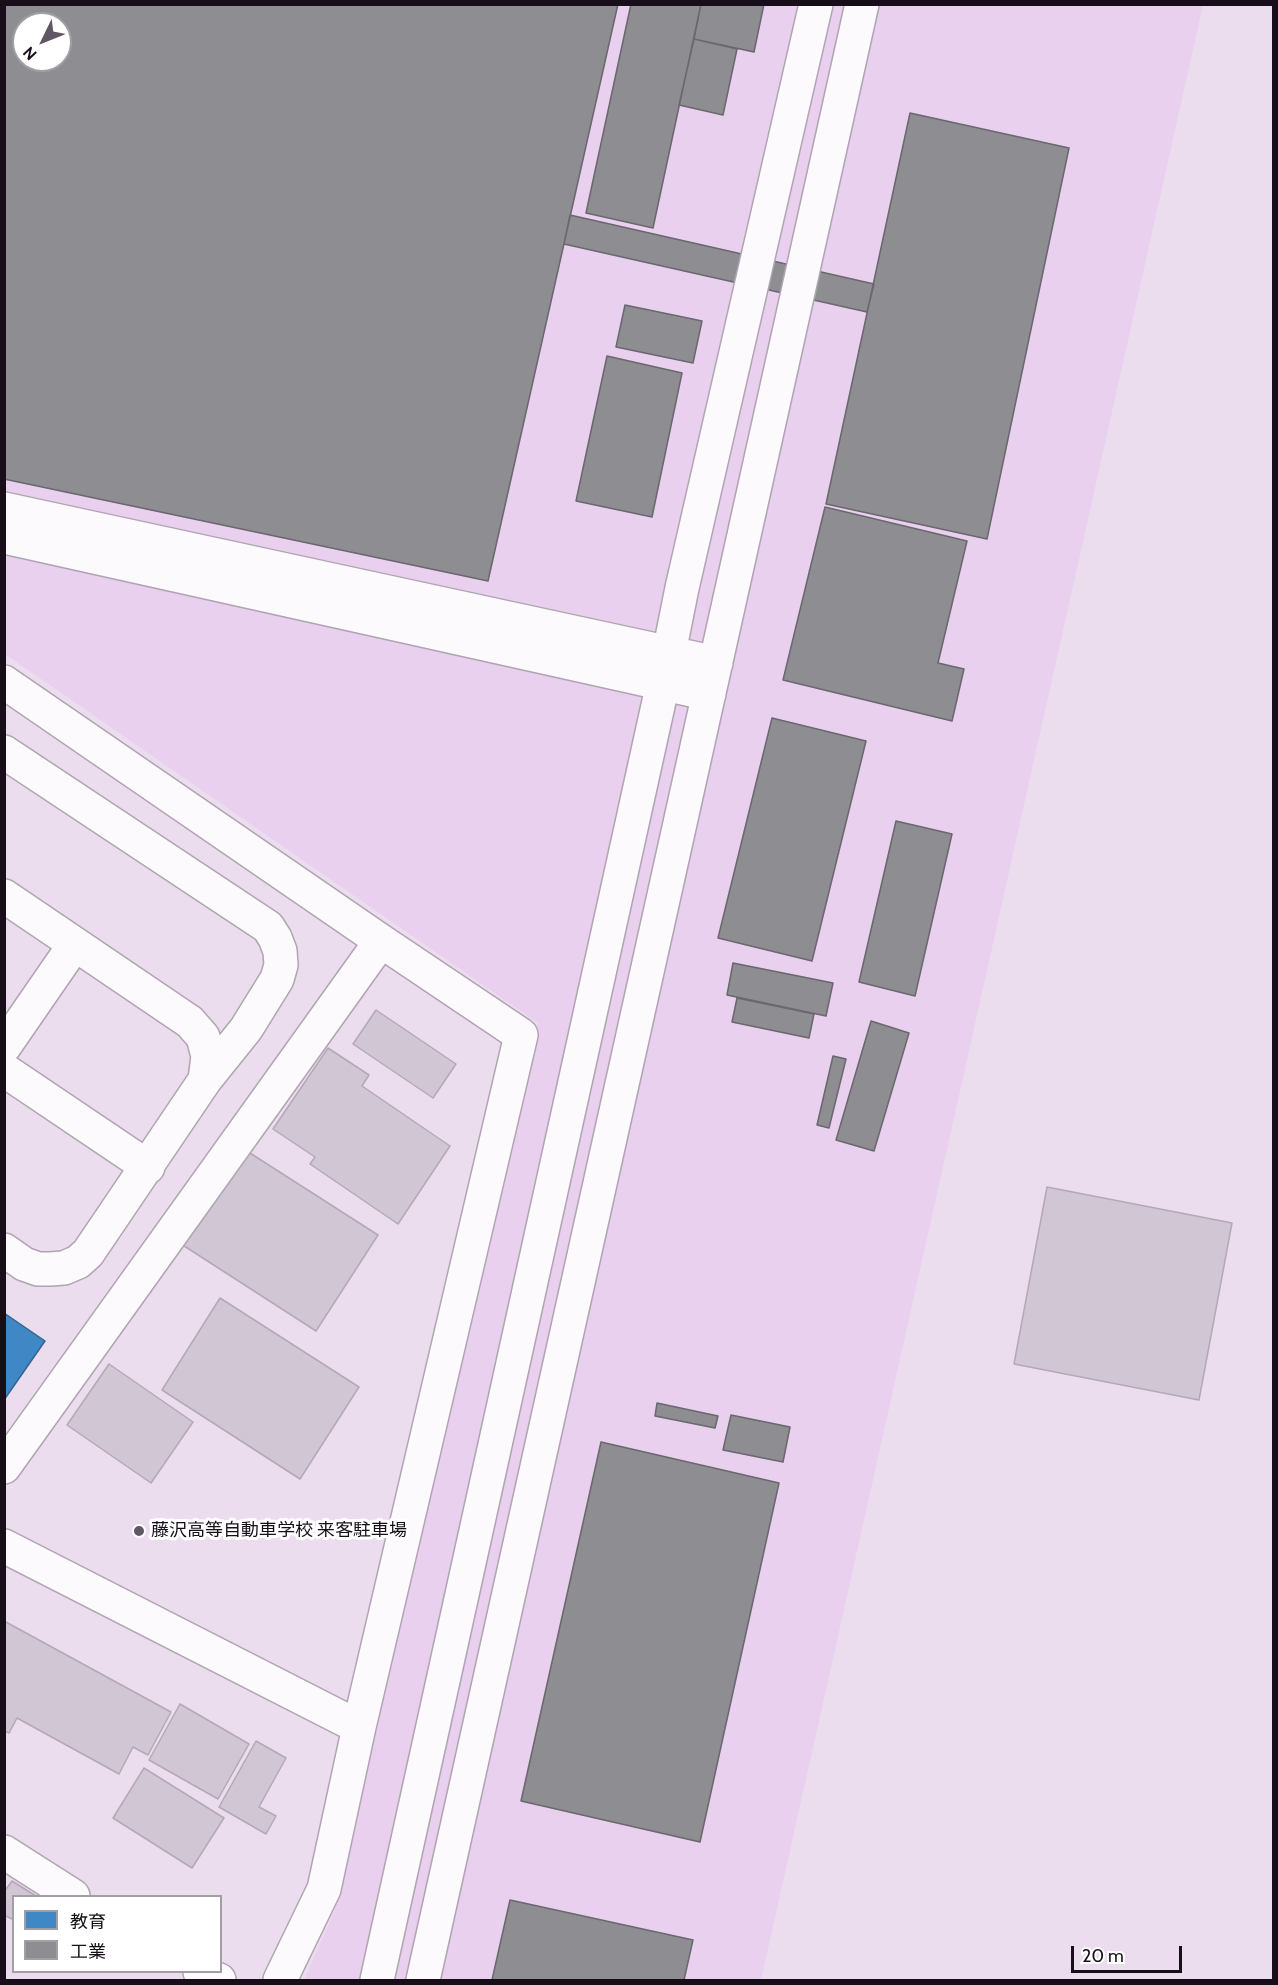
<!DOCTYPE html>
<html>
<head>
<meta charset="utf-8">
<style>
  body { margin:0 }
  #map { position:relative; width:1278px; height:1985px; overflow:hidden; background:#ebdcee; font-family:Cabin,"Noto Sans JP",sans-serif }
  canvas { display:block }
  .frame { position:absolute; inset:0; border:6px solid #170e1a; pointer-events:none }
  .legend { position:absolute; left:12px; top:1895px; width:210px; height:78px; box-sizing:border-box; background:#fff; border:2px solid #a29fa3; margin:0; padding:8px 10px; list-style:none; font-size:18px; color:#170e1a }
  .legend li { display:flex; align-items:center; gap:12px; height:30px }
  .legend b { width:30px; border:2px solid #a29fa3 }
  .north { position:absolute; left:12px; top:12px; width:60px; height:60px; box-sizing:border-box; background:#fff; border:2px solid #a29fa3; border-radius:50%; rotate:227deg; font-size:16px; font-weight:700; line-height:24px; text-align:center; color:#170e1a }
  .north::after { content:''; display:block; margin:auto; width:21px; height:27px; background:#615664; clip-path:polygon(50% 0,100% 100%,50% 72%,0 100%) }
  .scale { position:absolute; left:1071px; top:1946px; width:111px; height:27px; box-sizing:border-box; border:3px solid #170e1a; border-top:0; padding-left:8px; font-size:18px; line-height:21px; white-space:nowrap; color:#170e1a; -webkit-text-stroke:4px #fff; paint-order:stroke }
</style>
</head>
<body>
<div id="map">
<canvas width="1278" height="1985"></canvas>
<div class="frame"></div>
<ul class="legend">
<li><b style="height:16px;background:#3f88c5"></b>教育</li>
<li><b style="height:16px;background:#8d8d92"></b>工業</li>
</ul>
<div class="north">N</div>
<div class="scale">20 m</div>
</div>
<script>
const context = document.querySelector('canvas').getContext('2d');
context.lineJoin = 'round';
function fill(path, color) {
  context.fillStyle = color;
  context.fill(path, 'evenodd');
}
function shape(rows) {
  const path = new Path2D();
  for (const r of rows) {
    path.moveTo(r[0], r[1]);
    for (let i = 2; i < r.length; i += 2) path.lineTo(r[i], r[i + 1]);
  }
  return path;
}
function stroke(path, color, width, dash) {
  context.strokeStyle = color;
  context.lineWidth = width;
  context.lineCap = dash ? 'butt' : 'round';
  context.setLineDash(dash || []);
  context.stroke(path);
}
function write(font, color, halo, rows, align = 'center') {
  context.font = font + ' Cabin,"Noto Sans JP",sans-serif';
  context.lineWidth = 6;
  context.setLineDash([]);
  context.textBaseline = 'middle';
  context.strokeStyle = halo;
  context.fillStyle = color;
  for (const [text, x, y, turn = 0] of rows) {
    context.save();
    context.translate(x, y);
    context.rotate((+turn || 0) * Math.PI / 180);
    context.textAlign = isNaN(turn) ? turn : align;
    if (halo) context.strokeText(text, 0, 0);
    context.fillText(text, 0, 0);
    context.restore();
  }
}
fill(shape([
  [5,5,1203,5,761,1980,304,1980,335,1910,538,1023,5,654],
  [24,24,60,24,60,60,24,60]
]), '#e9d0ef');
const schools = shape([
  [4,1313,45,1341,4,1400,4,1313]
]);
fill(schools, '#3f88c5');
stroke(schools, '#336392', 1.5);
const industry = shape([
  [4,4,618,4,488,581,4,479,4,4],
  [24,24,60,24,60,60,24,60,24,24],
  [631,4,701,4,653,228,586,213,631,4],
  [701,4,764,4,754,52,694,39,701,4],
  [694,39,737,49,723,115,679,105,694,39],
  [910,113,1069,148,987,539,826,504,910,113],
  [570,215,874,284,867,312,564,244,570,215],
  [625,305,702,321,693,363,616,347,625,305],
  [607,356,682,373,652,517,576,501,607,356],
  [825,507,967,541,938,663,964,669,952,721,783,680,825,507],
  [772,718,866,741,812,961,718,938,772,718],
  [896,821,952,834,915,996,859,982,896,821],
  [733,963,833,983,826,1016,727,995,733,963],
  [737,998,814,1014,809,1038,732,1022,737,998],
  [871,1021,909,1033,874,1151,836,1140,871,1021],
  [833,1056,846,1059,829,1128,817,1125,833,1056],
  [657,1403,718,1416,715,1428,655,1416,657,1403],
  [731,1415,790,1427,783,1462,723,1450,731,1415],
  [601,1442,779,1483,700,1842,521,1801,601,1442],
  [510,1900,693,1940,684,1980,492,1980,510,1900]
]);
fill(industry, '#8d8d92');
stroke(industry, '#6a676e', 1.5);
const building = shape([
  [376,1010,456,1064,433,1098,353,1044,376,1010],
  [328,1048,369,1075,362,1086,450,1146,398,1224,310,1164,315,1157,273,1129,328,1048],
  [239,1146,378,1235,316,1331,178,1242,239,1146],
  [1047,1187,1232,1223,1199,1400,1014,1364,1047,1187],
  [220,1298,359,1387,300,1479,162,1390,220,1298],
  [109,1364,193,1422,151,1483,67,1425,109,1364],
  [4,1621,171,1712,148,1755,133,1747,119,1774,17,1718,9,1733,4,1731,4,1621],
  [180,1704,249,1744,218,1799,149,1760,180,1704],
  [256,1741,286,1758,259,1807,276,1816,266,1834,219,1807,256,1741],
  [144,1768,224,1818,192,1868,113,1818,144,1768],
  [12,1881,36,1896,14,1896,14,1920,4,1915,4,1892,12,1881]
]);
fill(building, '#d1c6d4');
stroke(building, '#b4a8b6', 1.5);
const minor = shape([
  [4,509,716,663],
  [4,537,709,694],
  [4,682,381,941,521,1035,359,1727,324,1889,280,1980],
  [4,752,268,927,275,938,280,951,281,965,277,979,246,1029,205,1080],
  [4,896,190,1022,203,1037,208,1056,205,1080,88,1253,78,1262,64,1268,50,1269,38,1269,24,1264,4,1250],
  [4,1047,75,944],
  [4,1070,148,1167],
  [4,1467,381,941],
  [4,1546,359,1727],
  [4,1852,73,1896],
  [200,1972,219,1980],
  [377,1980,663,683,682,588,816,4],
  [423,1980,862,4]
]);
stroke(minor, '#b0a4b2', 36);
stroke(minor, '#fcfafc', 33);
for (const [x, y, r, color] of [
  [139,1531,6,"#615664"]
]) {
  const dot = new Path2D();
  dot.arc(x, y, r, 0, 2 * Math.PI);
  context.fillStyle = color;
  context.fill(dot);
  stroke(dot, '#fff', 2);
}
write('18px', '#170e1a', '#fff', [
  ["藤沢高等自動車学校 来客駐車場",151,1531]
], 'left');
</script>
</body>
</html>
